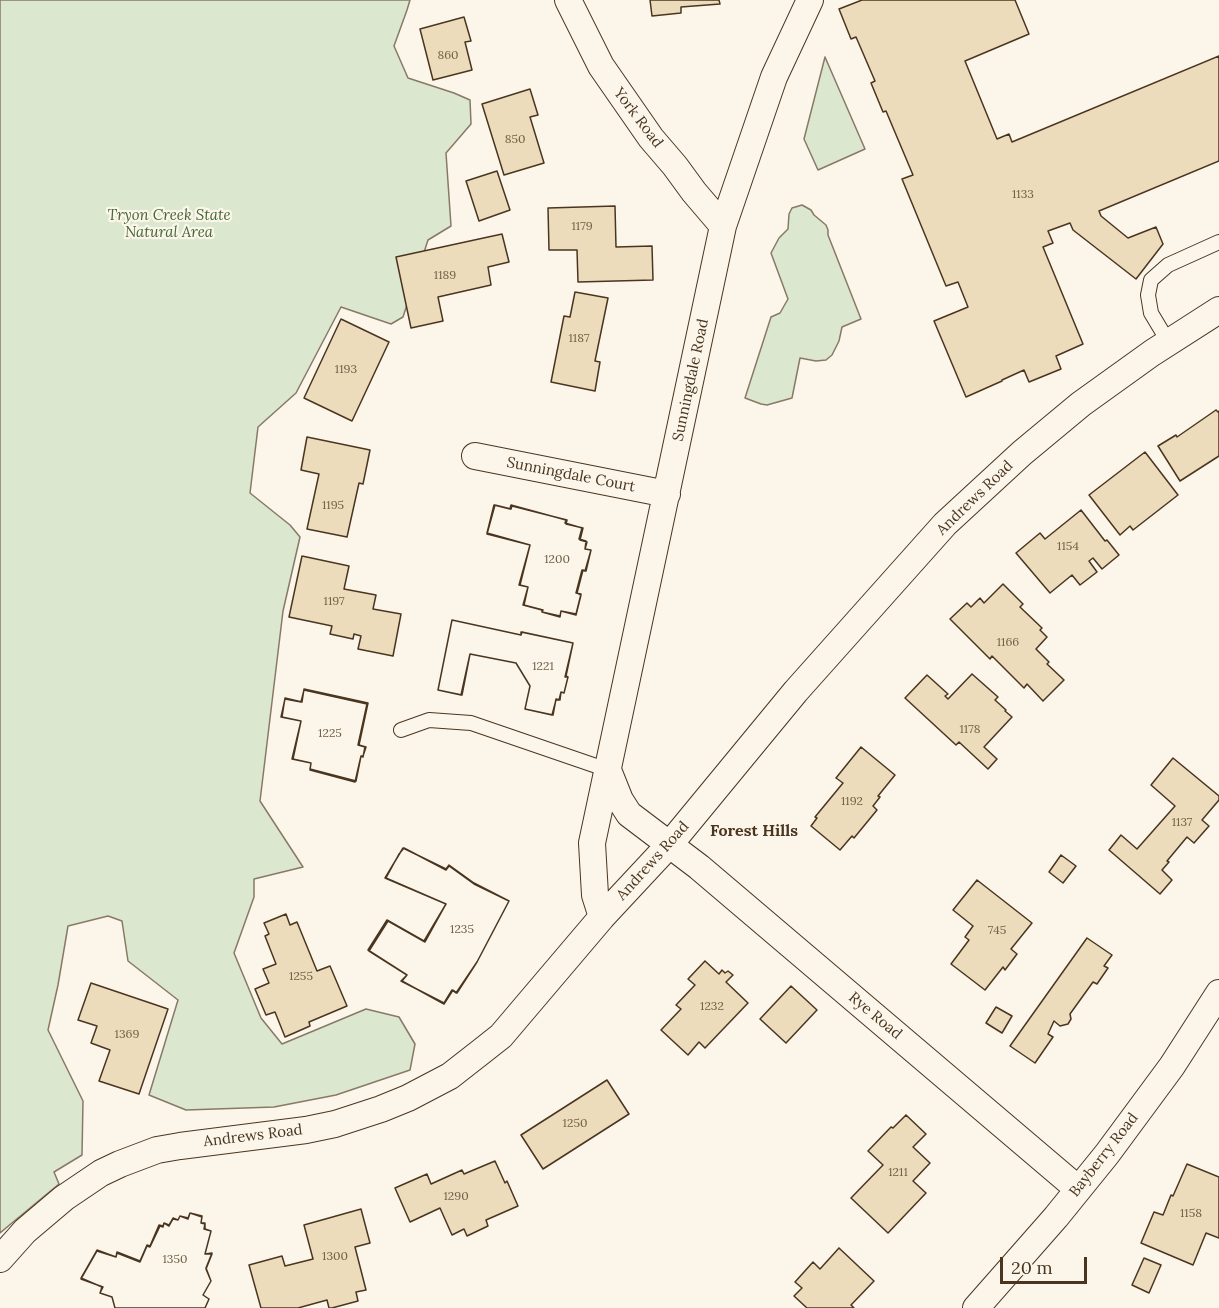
<!DOCTYPE html>
<html>
<head>
<meta charset="utf-8">
<style>
  body { margin:0 }
  #map { position:relative; width:1219px; height:1308px; overflow:hidden; background:#fbf6e9; font-family:Lora,serif }
  canvas { display:block }
  .scale { position:absolute; left:1000px; top:1257px; width:87px; height:27px; box-sizing:border-box; border:3px solid #4a3520; border-top:0; padding-left:8px; font-size:18px; line-height:21px; white-space:nowrap; color:#4a3520; -webkit-text-stroke:4px #fbf6e9; paint-order:stroke }
</style>
</head>
<body>
<div id="map">
<canvas width="1219" height="1308"></canvas>
<div class="scale">20 m</div>
</div>
<script>
const context = document.querySelector('canvas').getContext('2d');
context.lineJoin = 'round';
function fill(path, color) {
  context.fillStyle = color;
  context.fill(path, 'evenodd');
}
function shape(rows) {
  const path = new Path2D();
  for (const r of rows) {
    path.moveTo(r[0], r[1]);
    for (let i = 2; i < r.length; i += 2) path.lineTo(r[i], r[i + 1]);
  }
  return path;
}
function stroke(path, color, width, dash) {
  context.strokeStyle = color;
  context.lineWidth = width;
  context.lineCap = dash ? 'butt' : 'round';
  context.setLineDash(dash || []);
  context.stroke(path);
}
function write(font, color, halo, rows, align = 'center') {
  context.font = font + ' Lora,serif';
  context.lineWidth = 4.5;
  context.setLineDash([]);
  context.textBaseline = 'middle';
  context.strokeStyle = halo;
  context.fillStyle = color;
  for (const [text, x, y, turn = 0] of rows) {
    context.save();
    context.translate(x, y);
    context.rotate((+turn || 0) * Math.PI / 180);
    context.textAlign = isNaN(turn) ? turn : align;
    if (halo) context.strokeText(text, 0, 0);
    context.fillText(text, 0, 0);
    context.restore();
  }
}
const green = shape([
  [0,0,410,0,407,10,394,46,408,78,454,93,470,100,471,124,446,153,451,226,428,240,403,317,391,324,341,307,296,393,258,427,250,493,290,525,300,537,283,611,260,801,303,867,254,879,254,897,234,953,261,1018,282,1044,366,1009,399,1017,415,1044,410,1070,336,1095,274,1107,186,1110,149,1095,178,1000,128,961,122,921,108,916,68,926,58,985,48,1030,83,1101,82,1155,54,1172,59,1184,0,1233,0,0],
  [825,57,865,149,818,170,804,139,825,57],
  [802,205,811,210,814,215,826,225,828,230,828,235,861,319,842,327,839,341,832,355,826,360,816,361,800,358,792,398,767,405,761,404,745,398,771,317,780,313,788,299,771,253,779,238,788,229,789,214,792,208,802,205]
]);
fill(green, '#dce7d0');
stroke(green, '#887966', 1.5);
const building = shape([
  [650,0,719,0,720,4,681,7,681,13,652,16,650,0],
  [862,0,1015,0,1029,34,965,61,997,139,1009,134,1012,142,1219,56,1219,161,1099,211,1101,216,1128,238,1156,227,1163,244,1136,279,1073,230,1070,223,1048,231,1053,243,1043,247,1083,344,1056,356,1061,369,1029,382,1024,370,1002,380,1002,381,966,397,934,321,968,307,958,282,946,286,902,179,913,175,886,111,883,112,871,83,875,81,856,37,851,39,839,9,862,0],
  [464,17,471,41,465,42,472,70,433,80,420,29,464,17],
  [530,89,538,115,530,117,544,163,504,175,482,104,530,89],
  [497,171,510,210,479,221,466,181,497,171],
  [615,206,616,247,652,246,653,280,578,282,577,250,549,250,548,208,615,206],
  [502,234,509,262,488,267,491,285,438,297,443,321,411,328,396,257,502,234],
  [575,292,608,298,595,361,600,362,595,391,551,382,564,316,570,317,575,292],
  [341,319,389,342,352,421,304,398,341,319],
  [1216,410,1218,412,1219,411,1219,456,1180,481,1158,446,1176,435,1177,437,1216,410],
  [307,437,370,450,363,484,359,483,347,537,307,529,319,474,301,470,307,437],
  [1145,452,1178,495,1133,530,1130,526,1120,535,1089,495,1145,452],
  [494,505,510,509,511,505,566,520,565,523,582,528,579,539,586,541,585,549,591,550,585,571,582,570,576,593,581,594,576,614,561,611,560,616,542,612,542,610,523,605,528,587,519,585,530,545,487,533,494,505],
  [495,505,511,509,512,506,567,520,566,524,583,528,580,540,587,542,585,549,591,550,586,571,583,570,577,593,581,595,576,615,561,611,560,617,542,612,543,610,524,605,528,587,520,585,530,545,487,534,495,505],
  [1081,510,1105,541,1107,540,1119,555,1102,569,1093,558,1089,561,1097,572,1080,585,1072,575,1050,593,1016,553,1040,533,1045,539,1081,510],
  [302,556,349,566,344,589,376,595,373,609,401,614,393,656,358,649,361,636,354,634,353,639,330,634,332,626,289,617,302,556],
  [1003,584,1023,604,1020,607,1042,628,1040,630,1047,637,1036,649,1049,662,1047,664,1064,680,1043,701,1027,684,1024,688,992,656,990,659,950,619,967,603,971,607,980,598,984,603,1003,584],
  [452,620,521,635,522,632,573,643,566,676,568,677,564,693,561,692,560,700,556,699,553,715,525,709,530,686,516,663,470,654,462,695,438,690,452,620],
  [452,620,521,635,521,632,573,643,565,677,568,677,564,693,561,692,559,700,556,700,552,715,525,709,530,686,516,663,470,654,461,695,438,690,452,620],
  [972,674,998,697,995,700,1006,710,1005,711,1012,717,984,747,997,759,988,769,959,742,956,745,905,698,927,675,948,694,945,696,948,699,972,674],
  [304,689,368,703,359,745,366,747,363,756,361,756,356,781,310,769,311,763,293,759,301,721,282,717,285,698,302,702,304,689],
  [304,690,367,704,358,745,365,747,363,757,361,756,355,782,310,770,311,763,292,759,301,721,281,717,285,699,301,702,304,690],
  [861,747,895,775,878,796,880,797,873,806,877,810,854,838,852,836,840,850,811,826,817,818,815,817,843,783,836,778,861,747],
  [1173,758,1219,796,1219,800,1202,820,1209,826,1194,843,1187,837,1167,861,1169,862,1162,870,1172,880,1160,894,1109,850,1121,835,1137,849,1175,806,1151,785,1173,758],
  [403,848,446,869,449,865,474,883,509,901,477,962,456,993,452,990,444,1003,401,981,407,975,368,950,387,920,424,941,446,904,385,878,403,848],
  [404,848,446,870,449,866,474,884,509,901,477,962,457,993,453,990,444,1004,402,981,407,975,369,951,388,921,425,942,446,904,386,878,399,854,404,848],
  [1061,855,1076,866,1063,883,1049,872,1061,855],
  [977,880,1032,923,1011,949,1017,954,1005,970,1003,967,985,990,951,964,969,940,965,937,973,926,953,910,977,880],
  [286,914,290,925,297,922,317,971,330,966,347,1006,309,1022,310,1026,285,1037,275,1012,266,1015,255,989,269,983,263,969,276,964,265,936,269,934,264,923,286,914],
  [1087,938,1112,955,1104,966,1108,968,1097,984,1093,982,1070,1014,1071,1019,1068,1024,1060,1026,1054,1021,1048,1034,1053,1037,1035,1063,1010,1046,1087,938],
  [705,961,719,974,722,970,725,973,728,971,733,975,726,982,748,1003,705,1048,699,1042,688,1055,661,1030,681,1009,676,1005,695,985,688,979,705,961],
  [91,983,168,1009,139,1094,99,1081,110,1050,91,1043,97,1026,78,1020,91,983],
  [791,986,817,1010,786,1043,760,1019,791,986],
  [996,1007,1012,1016,1002,1033,986,1023,996,1007],
  [607,1080,629,1114,543,1169,521,1135,607,1080],
  [906,1115,926,1134,913,1147,930,1163,913,1181,926,1193,888,1233,851,1198,883,1165,868,1151,891,1127,893,1128,906,1115],
  [495,1161,505,1183,507,1181,518,1206,486,1220,488,1226,467,1236,464,1229,452,1235,440,1208,410,1222,395,1188,427,1174,431,1184,462,1170,464,1174,495,1161],
  [1187,1164,1219,1177,1219,1238,1206,1233,1193,1265,1141,1243,1154,1212,1163,1215,1171,1195,1173,1196,1187,1164],
  [361,1209,370,1243,355,1247,366,1290,356,1292,358,1301,332,1308,329,1308,327,1300,298,1308,261,1308,249,1265,282,1256,285,1266,313,1259,304,1225,361,1209],
  [190,1213,202,1216,201,1223,205,1223,204,1229,211,1231,205,1254,212,1253,206,1268,211,1281,203,1295,209,1299,205,1308,115,1308,112,1297,100,1293,102,1287,81,1278,97,1250,116,1257,117,1252,140,1261,147,1245,150,1246,159,1225,163,1226,164,1223,169,1225,173,1218,178,1220,180,1216,188,1218,190,1213],
  [190,1213,202,1217,201,1223,205,1224,205,1229,211,1231,205,1254,212,1254,206,1269,211,1281,203,1295,209,1299,205,1308,115,1308,112,1297,100,1293,103,1287,81,1279,97,1251,116,1257,117,1253,140,1262,147,1246,150,1247,160,1226,163,1227,164,1223,169,1226,173,1219,178,1220,180,1216,188,1219,190,1213],
  [839,1248,874,1281,851,1305,854,1308,807,1308,794,1296,802,1288,795,1282,813,1262,820,1269,839,1248],
  [1144,1258,1161,1265,1149,1293,1132,1285,1144,1258]
]);
fill(building, '#ecdcbc');
stroke(building, '#4a3520', 1.5);
const service = shape([
  [1169,343,1151,313,1148,295,1151,280,1168,265,1219,242],
  [401,730,429,720,471,723,608,770]
]);
const minor = shape([
  [568,0,601,66,651,138,675,166,694,192,723,226],
  [475,456,667,494],
  [608,770,620,800,629,814,699,867,1078,1189],
  [602,917,595,895,592,843,723,226,774,77,810,0],
  [0,1259,25,1231,64,1198,101,1173,120,1164,157,1150,180,1146,306,1130,335,1124,381,1109,408,1098,450,1076,482,1051,501,1036,602,917,670,844,796,691,945,524,1022,453,1081,404,1152,353,1219,310],
  [976,1308,1056,1217,1107,1154,1172,1066,1219,993]
]);
stroke(service, '#4a3520', 16);
stroke(minor, '#4a3520', 28);
stroke(service, '#fbf6e9', 14);
stroke(minor, '#fbf6e9', 26);
write('12px', '#725f47', null, [
  ["860",448,56],
  ["850",515,140],
  ["1133",1023,195],
  ["1179",582,227],
  ["1189",445,276],
  ["1187",579,339],
  ["1193",346,370],
  ["1195",333,506],
  ["1154",1068,547],
  ["1200",557,560],
  ["1197",334,602],
  ["1166",1008,643],
  ["1221",543,667],
  ["1178",970,730],
  ["1225",330,734],
  ["1192",852,802],
  ["1137",1182,823],
  ["1235",462,930],
  ["745",997,931],
  ["1255",301,977],
  ["1232",712,1007],
  ["1369",127,1035],
  ["1250",575,1124],
  ["1211",898,1173],
  ["1290",456,1197],
  ["1158",1191,1214],
  ["1300",335,1257],
  ["1350",175,1260]
]);
write('15px', '#4a3520', '#fbf6e9', [
  ["York Road",638,118,53],
  ["Sunningdale Road",691,380,-78],
  ["Sunningdale Court",571,475,11],
  ["Andrews Road",975,498,-44],
  ["Andrews Road",653,861,-48],
  ["Rye Road",875,1016,40],
  ["Andrews Road",253,1136,-7],
  ["Bayberry Road",1104,1155,-52]
]);
write('italic 15px', '#436837', '#fbf6e9', [
  ["Tryon Creek State",169,216],
  ["Natural Area",169,233]
]);
write('bold 16px', '#4a3520', '#fbf6e9', [
  ["Forest Hills",754,831]
]);
</script>
</body>
</html>
